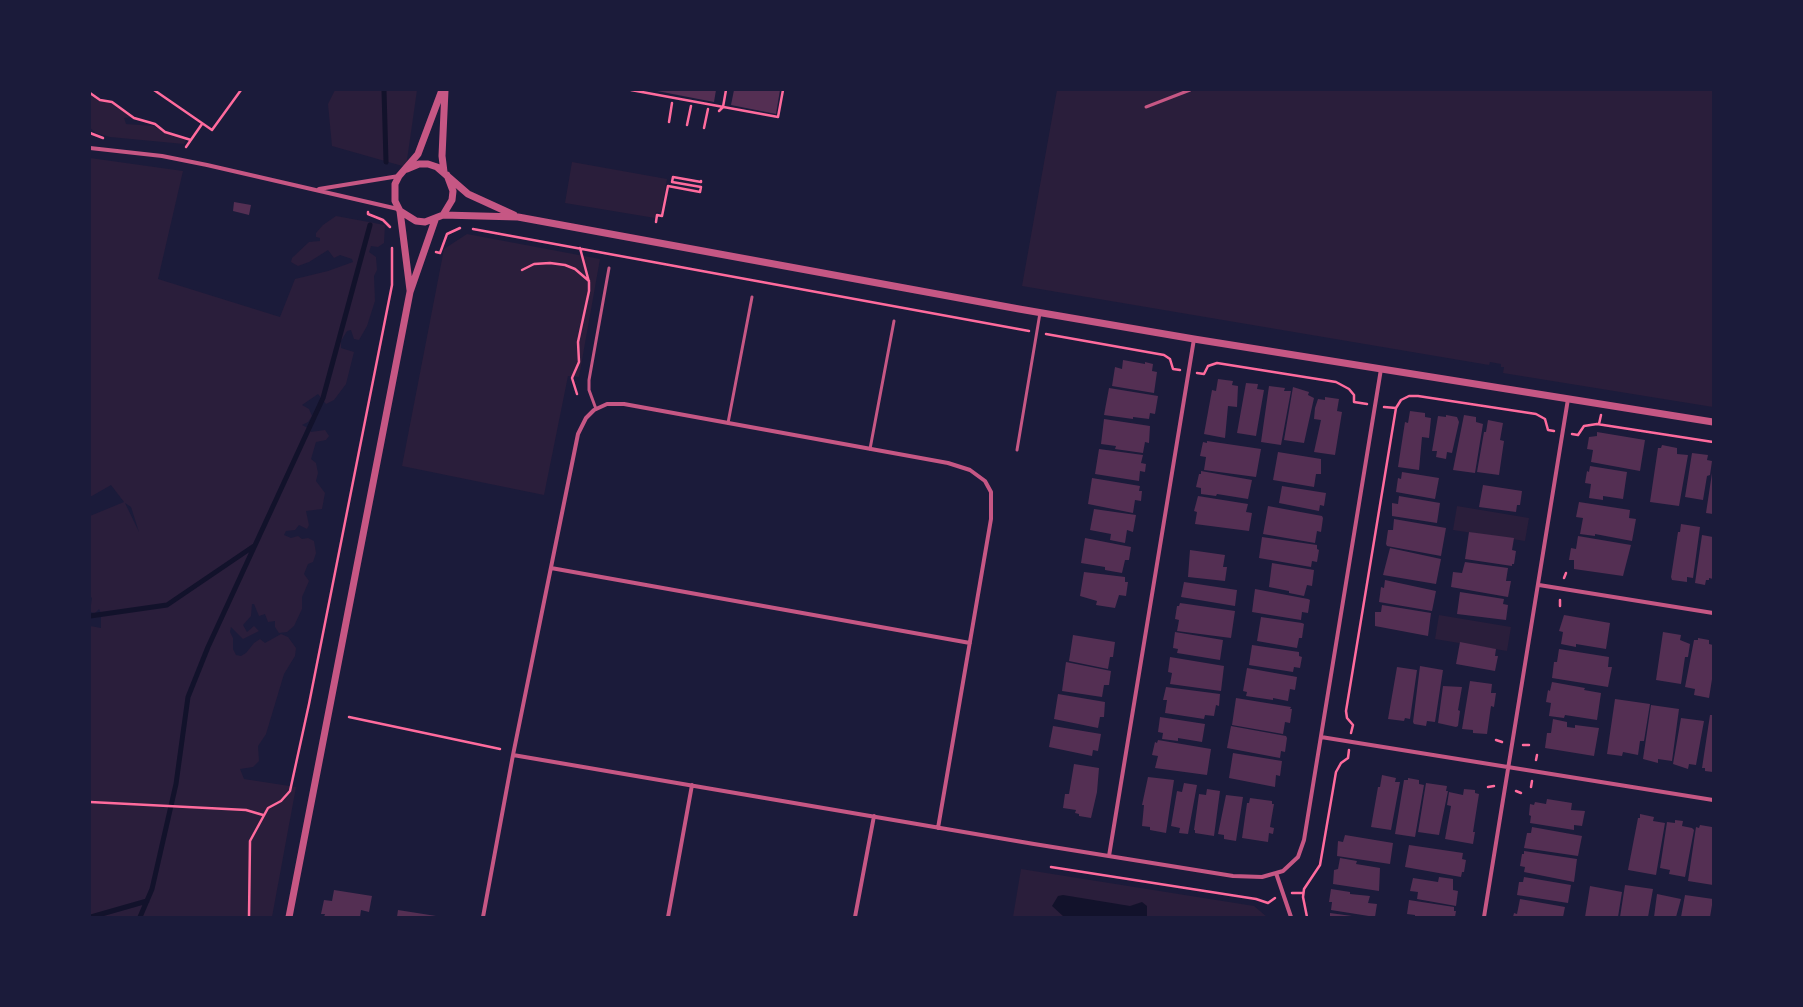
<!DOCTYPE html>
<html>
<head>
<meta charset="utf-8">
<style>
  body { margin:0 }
  #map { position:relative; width:1803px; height:1007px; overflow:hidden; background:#1b1b3a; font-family:Barlow,sans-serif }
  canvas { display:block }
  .frame { position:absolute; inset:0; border:91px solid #1b1b3a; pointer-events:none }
</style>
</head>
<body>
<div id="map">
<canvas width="1803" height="1007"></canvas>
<div class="frame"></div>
</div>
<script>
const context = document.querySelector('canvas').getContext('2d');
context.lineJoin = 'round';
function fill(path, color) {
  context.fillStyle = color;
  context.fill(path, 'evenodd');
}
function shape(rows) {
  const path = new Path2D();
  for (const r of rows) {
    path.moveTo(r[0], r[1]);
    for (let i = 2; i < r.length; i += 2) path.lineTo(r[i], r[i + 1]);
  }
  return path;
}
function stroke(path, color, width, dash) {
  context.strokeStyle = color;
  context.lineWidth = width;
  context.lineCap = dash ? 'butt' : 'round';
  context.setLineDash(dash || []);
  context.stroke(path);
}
fill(shape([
  [335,90,417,90,406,167,332,146,328,104],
  [1057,90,1713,90,1713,407,1503,373,1504,367,1501,367,1501,364,1490,362,1489,365,1022,286],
  [90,95,99,101,111,103,131,117,124,118,126,124,154,126,165,133,186,140,184,144,110,137,96,133,90,128],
  [90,158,183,171,158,279,280,317,295,279,328,271,353,262,352,259,340,255,334,258,328,250,309,262,298,266,291,262,292,258,309,242,320,241,320,238,316,237,316,233,323,225,336,216,385,225,384,243,378,247,371,246,369,252,376,257,377,270,374,276,375,301,367,326,359,340,354,339,351,330,347,331,341,341,341,348,354,352,346,384,334,400,326,404,318,394,302,405,309,409,312,416,308,422,302,425,308,428,311,432,325,430,329,436,326,440,316,442,311,459,316,463,318,473,316,481,325,493,322,509,306,511,309,525,307,529,299,525,295,530,286,531,284,535,291,538,298,536,302,539,308,538,314,541,316,553,313,562,308,564,304,574,309,581,302,597,302,609,294,626,287,632,279,633,275,627,275,621,268,622,265,614,259,616,254,604,252,604,251,616,243,625,247,632,254,626,259,631,243,639,231,627,230,632,233,638,233,649,236,655,241,656,246,653,254,643,260,639,265,643,281,634,288,637,296,648,295,656,284,674,266,734,258,746,259,761,253,767,240,769,244,779,296,787,272,917,90,917,90,626,101,628,101,613,99,609,95,613,90,612,92,598,90,596,90,516,124,502,111,485,90,497],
  [125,503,131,507,139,532],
  [572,162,667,179,661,213,656,212,655,218,565,203],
  [467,234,600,259,579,377,568,376,544,495,402,466,444,249],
  [1457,506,1529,518,1525,541,1453,530],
  [1439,615,1511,627,1507,651,1435,639],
  [1021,869,1254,906,1267,917,1013,917]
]), '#2a1e3b');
fill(shape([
  [1063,895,1130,906,1142,902,1147,906,1147,917,1064,917,1052,906,1058,896]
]), '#12122b');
stroke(shape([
  [384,90,386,162],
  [90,616,167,605,254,546],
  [91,917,147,901],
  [140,917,152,889,176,784,188,697,208,647,323,398,370,225]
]), '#12122b', 5);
fill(shape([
  [652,90,716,90,714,102],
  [734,90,780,90,776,114,731,105],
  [234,202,251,205,249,215,233,211],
  [1123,360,1145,364,1145,362,1153,364,1152,371,1157,372,1154,393,1112,386,1115,367,1122,369],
  [1218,379,1233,381,1232,385,1238,386,1237,407,1228,406,1225,438,1204,434,1212,390,1216,391],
  [1246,383,1258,384,1257,389,1264,390,1256,436,1237,433],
  [1269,386,1285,388,1284,391,1291,391,1281,445,1261,442],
  [1293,387,1309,392,1308,395,1314,398,1304,443,1284,440],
  [1109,388,1158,396,1155,414,1150,413,1149,419,1133,417,1133,419,1104,415],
  [1325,397,1339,399,1337,411,1342,412,1335,455,1314,452,1321,420,1314,419,1315,408,1318,399,1325,400],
  [1410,411,1425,413,1425,417,1431,418,1429,438,1422,437,1419,470,1398,467,1405,422,1408,423],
  [1446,415,1457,417,1459,422,1452,453,1447,452,1446,459,1436,457,1437,451,1432,451,1438,416,1446,417],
  [1464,415,1476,417,1476,422,1483,424,1475,473,1453,470],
  [1104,419,1150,426,1149,443,1145,442,1143,453,1115,449,1116,446,1101,444],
  [1488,420,1503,423,1500,440,1504,441,1499,475,1477,472,1484,432,1486,432],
  [1597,432,1645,440,1640,471,1591,462,1593,450,1587,449,1589,437,1597,436],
  [1207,441,1261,449,1256,477,1204,470,1206,457,1200,456,1203,442,1207,443],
  [1662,445,1677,448,1677,454,1688,455,1679,506,1650,502,1658,448,1661,448],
  [1099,449,1143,455,1141,463,1146,464,1145,472,1140,471,1139,481,1095,474],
  [1278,452,1321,459,1321,474,1316,474,1314,487,1273,480],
  [1692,453,1708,455,1707,460,1712,461,1710,475,1707,476,1703,500,1685,497],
  [1590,466,1627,472,1623,499,1603,496,1603,500,1589,498,1591,484,1585,483,1587,471,1589,472],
  [1201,471,1252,480,1248,499,1217,494,1216,496,1201,494,1201,488,1196,487,1199,474,1201,474],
  [1402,472,1439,478,1435,499,1396,492,1398,478,1401,479],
  [1712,473,1713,473,1713,514,1706,513],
  [1092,478,1140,486,1139,491,1142,491,1141,501,1135,500,1133,513,1088,504],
  [1483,485,1522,491,1520,505,1517,505,1516,512,1479,507],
  [1282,486,1326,493,1324,506,1320,505,1319,511,1279,503],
  [1198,496,1248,504,1246,512,1252,513,1249,531,1195,524,1197,512,1194,511],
  [1399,496,1440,503,1437,523,1392,516,1392,503,1398,504],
  [1579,502,1630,510,1629,518,1636,519,1632,541,1595,534,1595,536,1580,534,1583,518,1576,517],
  [1268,506,1322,516,1323,518,1321,532,1317,531,1315,543,1263,534],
  [1094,509,1136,515,1133,532,1127,530,1125,543,1110,540,1111,534,1090,530],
  [1394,519,1446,528,1441,556,1387,546,1386,544,1388,530,1393,530],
  [1681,524,1700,527,1693,578,1687,577,1687,582,1672,580,1671,577,1678,532,1680,532],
  [1469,532,1514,538,1512,550,1516,551,1514,564,1512,564,1512,566,1465,559],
  [1702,535,1713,537,1713,579,1709,578,1709,580,1706,580,1705,585,1695,583],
  [1578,536,1631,545,1623,576,1574,569,1574,560,1569,560,1571,548,1576,549],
  [1262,537,1317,545,1317,549,1319,550,1317,562,1312,561,1311,567,1259,558],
  [1085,538,1131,547,1129,560,1125,560,1122,573,1105,570,1105,567,1081,563],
  [1390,548,1441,559,1436,584,1383,575],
  [1190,550,1225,555,1223,567,1227,567,1225,581,1188,577],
  [1465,562,1508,568,1506,581,1511,581,1508,597,1451,587,1453,572,1462,573],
  [1272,563,1314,570,1312,586,1307,585,1304,596,1289,593,1289,591,1269,587],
  [1084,572,1125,577,1125,582,1128,582,1126,596,1119,595,1115,608,1096,605,1097,601,1080,596],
  [1385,580,1436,591,1432,611,1379,602,1381,587,1384,588],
  [1184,582,1237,590,1235,606,1181,597],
  [1255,589,1308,599,1310,600,1308,613,1302,612,1301,620,1252,612],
  [1460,592,1504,599,1503,604,1508,605,1506,620,1457,614],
  [1180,603,1235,611,1231,638,1177,631,1179,620,1175,619,1177,606,1179,606],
  [1382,605,1431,613,1428,636,1375,626,1375,612,1381,612],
  [1564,615,1610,623,1606,649,1576,644,1576,647,1561,644,1563,632,1559,631],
  [1261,617,1302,623,1304,624,1302,638,1299,638,1297,648,1257,641],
  [1175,632,1223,640,1220,660,1177,653,1178,649,1173,648],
  [1663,632,1681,635,1680,640,1690,644,1688,657,1685,657,1681,684,1656,680],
  [1073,635,1115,642,1113,657,1110,657,1108,669,1069,661],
  [1698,638,1709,640,1709,644,1713,645,1713,673,1709,698,1694,695,1695,689,1685,687,1694,640,1698,640],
  [1460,642,1496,649,1495,656,1498,656,1495,671,1456,664],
  [1252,645,1299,652,1299,656,1302,657,1300,668,1294,667,1293,672,1249,665],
  [1559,649,1609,657,1608,667,1612,667,1608,687,1552,678,1554,662,1557,662],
  [1170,657,1224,666,1221,691,1170,684,1172,673,1168,672],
  [1066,662,1111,671,1109,685,1104,685,1102,697,1062,691],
  [1420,666,1443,670,1435,722,1427,721,1426,726,1414,724,1413,722],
  [1397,667,1417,670,1410,719,1405,718,1404,721,1388,719],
  [1247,668,1297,677,1295,690,1290,689,1288,701,1273,698,1273,700,1246,696,1247,692,1243,691],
  [1470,681,1492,684,1491,693,1496,693,1494,707,1491,706,1487,734,1473,733,1473,730,1462,729],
  [1552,682,1585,688,1584,690,1601,693,1597,720,1565,715,1564,718,1549,716,1551,703,1546,702,1548,690,1550,691],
  [1443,686,1462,687,1458,710,1460,711,1458,726,1456,727,1438,723],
  [1166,687,1220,694,1219,706,1216,705,1214,716,1205,715,1204,719,1165,713,1167,700,1163,700],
  [1058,694,1105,702,1104,717,1100,717,1098,728,1054,719],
  [1236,698,1291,707,1290,709,1292,709,1290,723,1285,722,1283,734,1232,725],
  [1615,699,1650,704,1644,741,1640,741,1638,755,1623,752,1622,756,1607,754],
  [1651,705,1679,709,1672,761,1658,759,1658,763,1643,759],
  [1710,715,1713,715,1713,772,1705,771,1705,768,1702,768],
  [1160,717,1205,724,1202,742,1178,738,1178,741,1162,739,1163,733,1158,732],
  [1681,718,1704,721,1696,765,1689,764,1688,769,1673,764],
  [1553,719,1567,722,1567,727,1575,728,1575,725,1599,728,1594,756,1545,748,1547,733,1551,733],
  [1053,726,1101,734,1098,751,1093,750,1092,756,1049,747],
  [1231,726,1286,736,1287,738,1285,752,1281,751,1280,758,1227,748],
  [1158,740,1211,749,1207,775,1155,768,1158,756,1152,755,1155,742,1157,743],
  [1233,753,1282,761,1280,776,1276,775,1275,787,1229,778],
  [1074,764,1099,768,1097,792,1091,818,1079,816,1079,814,1075,813,1076,810,1063,808,1065,794,1069,794],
  [1382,775,1396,778,1395,782,1400,782,1391,830,1371,827,1378,787,1380,787],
  [1148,777,1174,780,1166,833,1150,830,1150,827,1142,826,1144,805,1142,805],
  [1408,778,1419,780,1419,784,1424,785,1415,837,1395,834,1404,780,1408,780],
  [1184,783,1197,785,1188,834,1179,833,1180,828,1171,826,1177,791,1182,792],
  [1426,783,1447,786,1446,791,1448,791,1439,835,1418,832],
  [1207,789,1220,791,1214,836,1195,833,1195,830,1194,830,1199,794,1206,795],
  [1464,789,1475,790,1475,793,1479,794,1473,832,1475,832,1473,844,1445,839,1451,806,1447,805,1449,792,1463,795],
  [1226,795,1243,797,1236,841,1224,839,1224,835,1218,834],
  [1250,798,1272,801,1272,804,1274,804,1270,827,1274,828,1273,834,1269,833,1268,842,1242,838,1247,803,1249,803],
  [1547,799,1572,803,1571,810,1585,811,1582,826,1574,825,1574,830,1530,823,1531,816,1529,815,1530,804,1534,805,1535,802,1546,804],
  [1640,814,1654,817,1653,821,1665,823,1656,875,1628,870,1638,818,1640,818],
  [1675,820,1683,821,1682,826,1692,828,1694,830,1685,877,1669,874,1670,870,1660,868,1667,822,1675,823],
  [1700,825,1712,827,1713,885,1688,881,1696,827,1699,828],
  [1532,827,1582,836,1578,856,1524,848,1527,833,1531,833],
  [1345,835,1393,843,1390,864,1337,856,1338,841,1343,842],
  [1409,845,1463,853,1462,859,1466,860,1464,872,1462,872,1461,877,1405,867],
  [1524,851,1577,859,1574,882,1524,872,1525,867,1520,866,1522,854,1524,854],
  [1340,858,1357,861,1356,864,1380,868,1379,891,1333,884,1334,870,1338,869],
  [1439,877,1453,879,1453,890,1458,891,1456,906,1417,899,1418,892,1410,891,1413,878,1438,882],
  [1524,877,1571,885,1568,903,1517,895,1519,882,1523,882],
  [1625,885,1653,889,1648,917,1620,917],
  [1590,886,1622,892,1618,917,1585,917],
  [1331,889,1350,892,1350,894,1370,896,1368,903,1377,904,1375,917,1331,910,1332,902,1329,902],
  [334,890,372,896,369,912,361,910,360,917,324,917,325,914,321,914,324,900,332,901],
  [1657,894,1681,899,1676,917,1654,917],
  [1685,895,1713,899,1710,917,1681,917],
  [1520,899,1565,907,1563,917,1513,917,1514,913,1517,914],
  [1409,900,1454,907,1454,911,1456,911,1455,917,1415,917,1415,915,1407,914],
  [398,910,436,916,436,917,397,917],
  [1330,913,1352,916,1352,917,1330,917]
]), '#542f53');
stroke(shape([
  [154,90,212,130,241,90],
  [631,90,778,117,783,90],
  [90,93,100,100,112,102,134,118,155,124,165,132,191,140],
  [719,111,723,107,726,90],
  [669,122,672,103],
  [687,125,691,106],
  [704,128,708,109],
  [90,133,103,138],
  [186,147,202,124],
  [368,212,368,214,383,220,390,227],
  [656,222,657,215,662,216,668,186,700,192,701,187,672,182,673,177,701,182,701,181],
  [473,229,1029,331],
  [436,252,440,253,447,234,460,228],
  [522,270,534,264,550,263,565,265,575,269,589,281],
  [1046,334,1164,355,1170,359,1173,369,1180,370],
  [1197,373,1204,374,1208,366,1217,363,1336,382,1349,389,1354,395,1354,402,1367,404],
  [577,394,572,378,579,362,578,342,589,291,589,282,580,248],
  [1384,407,1396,408,1401,400,1409,396,1418,396,1536,414,1545,419,1548,430,1554,431],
  [1599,424,1601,415],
  [1572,434,1578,435,1584,426,1597,424,1713,442],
  [1564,578,1566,573],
  [1560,600,1560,606],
  [349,717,500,749],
  [1351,733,1353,725,1347,718,1346,711,1396,408],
  [1496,740,1502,742],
  [1523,745,1529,745],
  [1536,760,1537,755],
  [1488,787,1494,786],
  [1531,787,1532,781],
  [1516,791,1521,793],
  [90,802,246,810,263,815],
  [1051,867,1256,899,1268,903,1275,898],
  [1292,893,1303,893],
  [249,917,250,841,268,808,281,801,290,791,309,704,392,285,392,248],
  [1307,917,1303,897,1304,889,1320,865,1336,772,1341,763,1348,758,1349,750]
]), '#ff6b9d', 2.5);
stroke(shape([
  [1146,107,1190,90],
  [596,409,589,390,589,380,609,268],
  [728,423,752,297],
  [870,449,894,321],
  [1017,450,1040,313]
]), '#c65784', 3);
stroke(shape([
  [90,148,162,156,207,165,398,209],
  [319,189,399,176],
  [551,568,970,643],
  [1539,585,1713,613],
  [1321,737,1713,800],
  [513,755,1034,844,1233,876,1262,877,1283,871,1298,857,1304,840,1381,369],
  [1109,856,1194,339],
  [1276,873,1291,917],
  [483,917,513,755,578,434,586,418,594,410,607,404,624,404,948,463,970,470,985,481,991,492,991,519,938,828],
  [668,917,692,785],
  [855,917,874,816],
  [1484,917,1568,399]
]), '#c65784', 4);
stroke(shape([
  [442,90,418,154,399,176,395,184,395,201,400,211,416,221,425,222,443,215,452,200,453,191,447,175],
  [407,169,419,164,428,164,437,167,468,194,514,215],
  [444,172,442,156,445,90],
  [400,211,410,290],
  [443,215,518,217,1019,309,1194,339,1713,422],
  [289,917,410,292,435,220]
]), '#c65784', 7);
</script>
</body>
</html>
